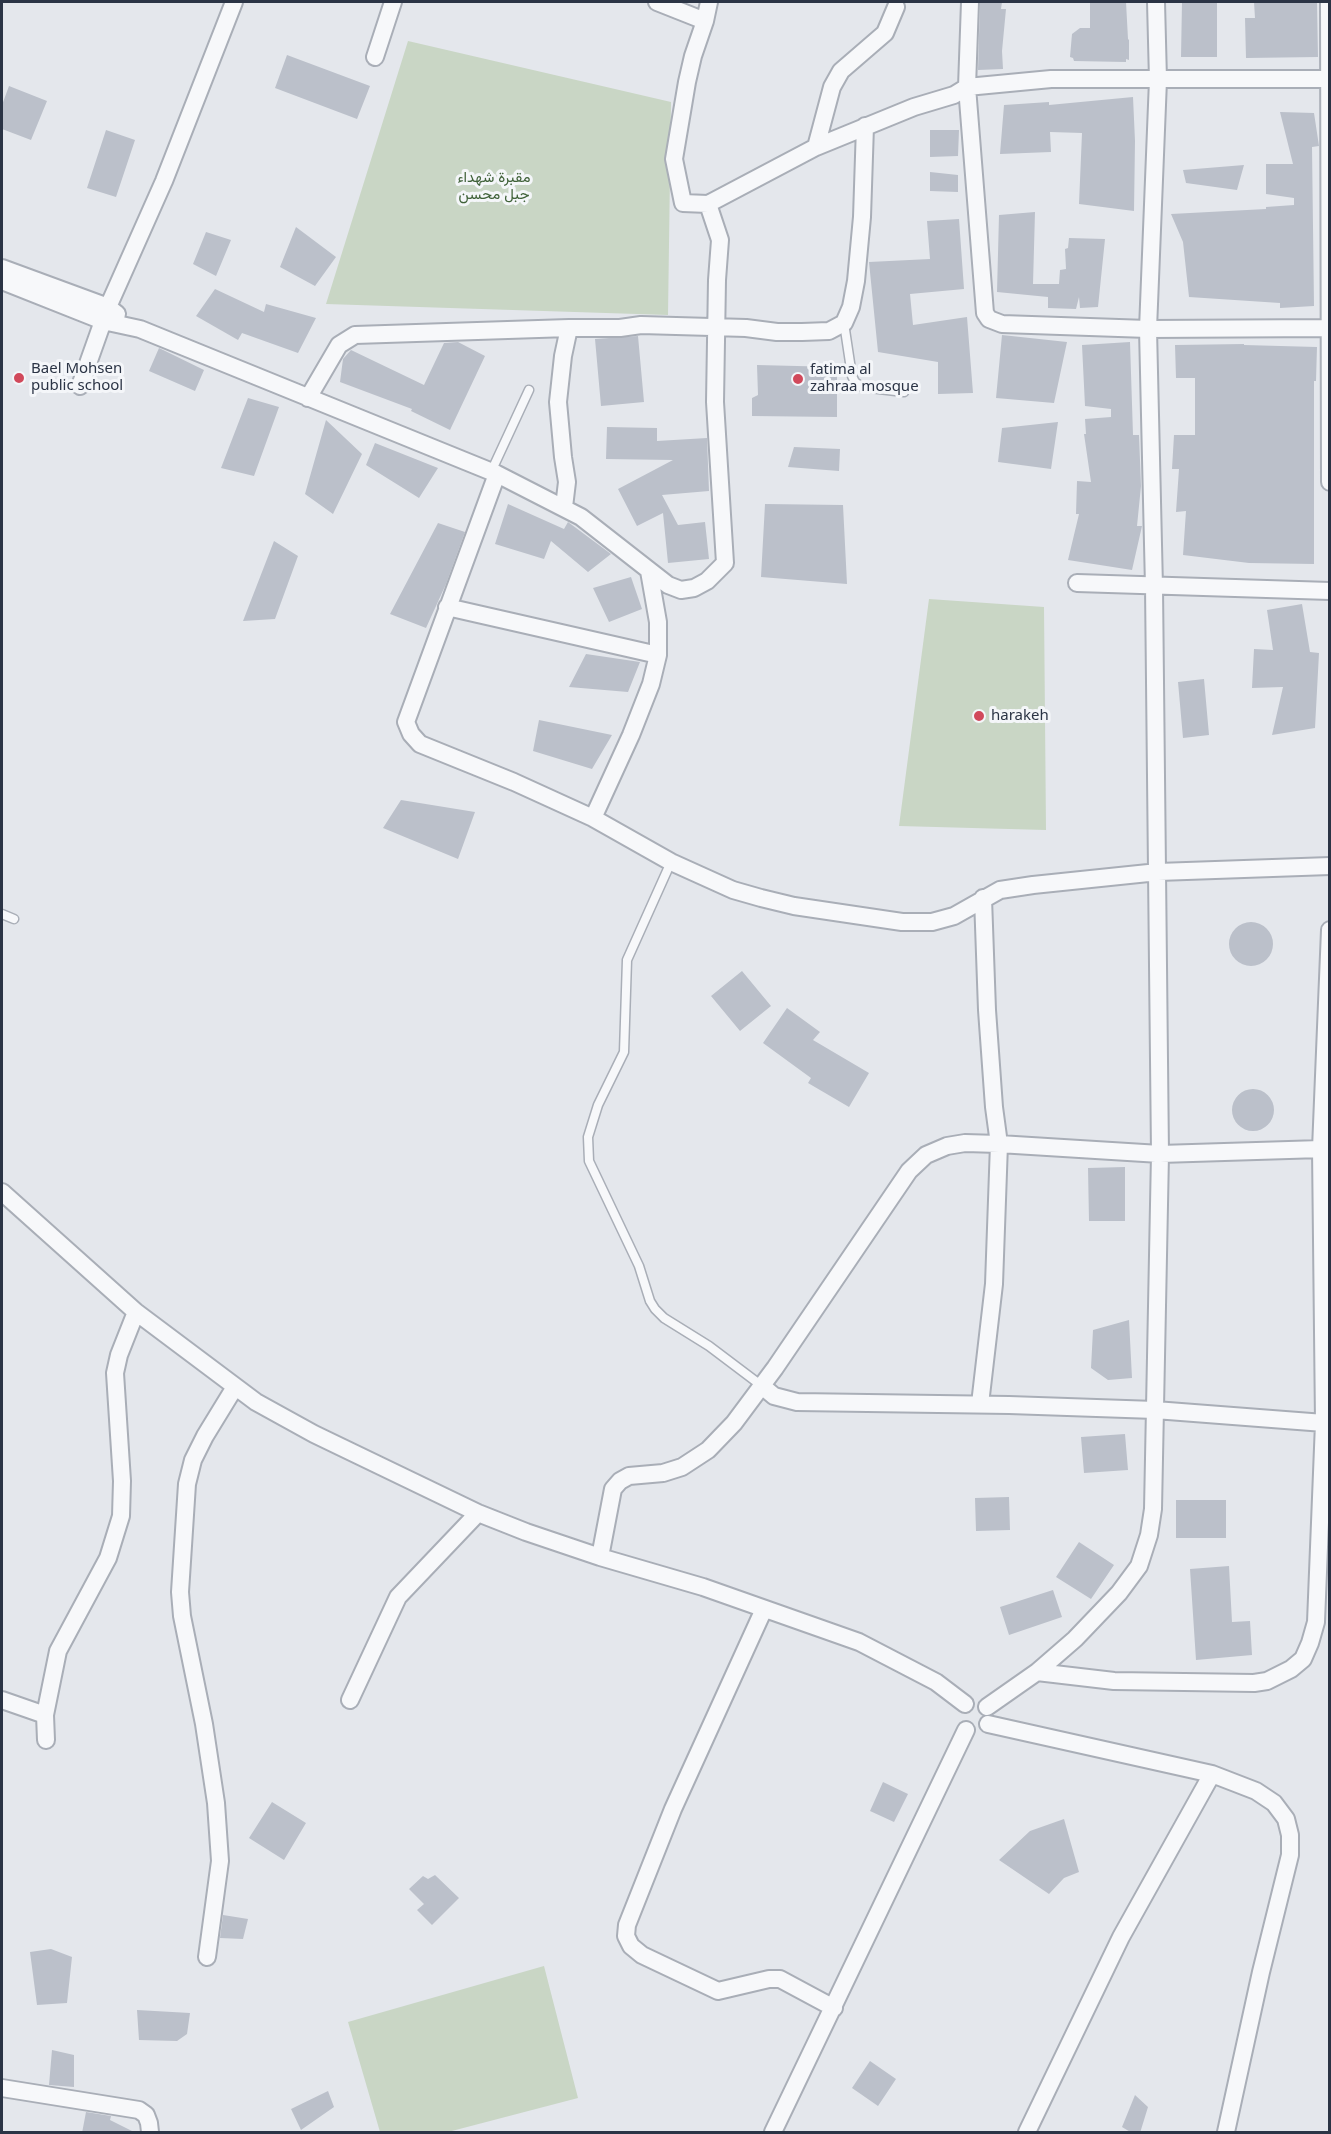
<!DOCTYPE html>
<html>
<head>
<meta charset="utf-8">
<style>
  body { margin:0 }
  #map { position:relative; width:1331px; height:2134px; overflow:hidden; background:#e4e7ec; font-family:"Noto Sans",sans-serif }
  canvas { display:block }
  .frame { position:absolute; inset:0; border:3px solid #2b3445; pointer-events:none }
</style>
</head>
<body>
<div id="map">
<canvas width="1331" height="2134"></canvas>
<div class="frame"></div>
</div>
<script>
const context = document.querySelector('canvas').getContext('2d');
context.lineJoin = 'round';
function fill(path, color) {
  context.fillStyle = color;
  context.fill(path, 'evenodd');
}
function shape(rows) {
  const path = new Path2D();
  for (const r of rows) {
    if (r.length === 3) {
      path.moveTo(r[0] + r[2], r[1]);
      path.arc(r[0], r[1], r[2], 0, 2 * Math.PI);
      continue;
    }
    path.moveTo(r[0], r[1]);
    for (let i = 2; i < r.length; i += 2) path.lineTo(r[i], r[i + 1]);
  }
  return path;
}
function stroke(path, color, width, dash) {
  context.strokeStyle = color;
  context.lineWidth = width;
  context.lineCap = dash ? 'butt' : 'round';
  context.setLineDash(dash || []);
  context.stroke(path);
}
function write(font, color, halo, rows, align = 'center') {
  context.font = font + ' "Noto Sans",Vazirmatn,sans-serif';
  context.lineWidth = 6;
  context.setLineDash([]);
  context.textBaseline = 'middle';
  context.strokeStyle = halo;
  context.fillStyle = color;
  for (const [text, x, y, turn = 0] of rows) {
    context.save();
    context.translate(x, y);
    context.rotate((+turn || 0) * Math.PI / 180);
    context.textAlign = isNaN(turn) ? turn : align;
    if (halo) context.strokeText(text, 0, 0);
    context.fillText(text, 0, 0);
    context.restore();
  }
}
fill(shape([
  [408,41,671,102,668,315,326,304],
  [929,599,1044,607,1046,830,899,826],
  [544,1966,578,2098,448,2132,380,2132,348,2022]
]), '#c9d6c5');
fill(shape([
  [980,2,1002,2,1001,9,1006,9,1002,51,1003,69,978,70],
  [1090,2,1126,2,1128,39,1129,40,1129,60,1126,59,1126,62,1074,61,1073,58,1070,57,1072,34,1080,28,1090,28],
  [1182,2,1217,2,1217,57,1181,57],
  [1254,2,1317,2,1318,57,1246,58,1245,18,1255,18],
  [287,55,370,86,357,119,275,88],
  [9,86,47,101,31,140,2,129,2,105],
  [1133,97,1135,141,1134,211,1079,204,1082,133,1050,132,1051,152,1000,154,1004,105,1049,102,1049,105],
  [1280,112,1314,113,1319,146,1312,147,1314,306,1280,308,1280,303,1189,297,1183,242,1171,214,1266,209,1266,207,1294,205,1294,198,1266,194,1266,164,1293,164],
  [106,130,135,140,116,197,87,188],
  [930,130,959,130,958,156,930,157],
  [1244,165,1237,190,1186,183,1183,170],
  [930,172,958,175,958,192,930,191],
  [1035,212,1033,284,1059,284,1060,270,1066,269,1065,249,1068,248,1069,238,1105,239,1098,307,1080,308,1079,297,1076,309,1048,308,1048,297,997,292,999,215],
  [959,219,964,289,910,294,913,325,967,317,973,393,938,394,938,362,878,352,869,262,930,259,927,221],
  [296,227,336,257,315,286,280,267],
  [206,232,231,240,216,276,193,264],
  [215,289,264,312,266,304,316,318,298,353,242,333,238,340,196,316],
  [1002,335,1067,342,1054,403,996,398],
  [638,336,644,402,601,406,595,339],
  [458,342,485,356,450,430,411,411,412,409,340,382,343,359,351,350,424,385,444,343],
  [1130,342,1133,435,1139,435,1141,486,1137,526,1142,526,1132,570,1068,560,1079,514,1076,514,1077,481,1091,482,1084,434,1086,434,1085,419,1111,417,1111,409,1085,406,1082,345],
  [1244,344,1244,345,1317,347,1316,381,1314,381,1314,564,1249,563,1183,555,1186,511,1176,512,1179,469,1172,469,1174,435,1195,435,1195,378,1176,378,1175,345],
  [159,348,204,370,195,391,149,371],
  [757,365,837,367,837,417,752,416,752,398,758,395],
  [248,398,279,407,254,476,221,468],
  [326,420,362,454,333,514,305,494],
  [1058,422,1051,469,998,462,1002,428],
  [607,427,657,428,657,441,707,438,709,491,662,495,678,525,705,522,709,559,668,563,663,513,637,526,618,489,673,460,606,459],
  [375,443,438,468,419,498,366,465],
  [794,447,840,449,839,471,788,467],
  [508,504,564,529,568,522,611,554,588,572,551,541,544,559,495,544],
  [765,504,843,505,847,584,761,577],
  [438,523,465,532,446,584,426,628,390,614],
  [274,541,298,556,275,619,243,621],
  [631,577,642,609,609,622,593,588],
  [1302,604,1310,652,1319,653,1315,728,1272,735,1283,687,1252,688,1254,649,1273,650,1267,610],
  [586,654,640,662,628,692,569,687],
  [1204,679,1209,735,1183,738,1178,682],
  [539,720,612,735,592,769,533,751],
  [401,800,475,812,458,859,383,828],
  [1251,944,22],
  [742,971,771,1006,740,1031,711,996],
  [787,1008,820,1032,813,1040,869,1073,849,1107,808,1083,811,1078,763,1043],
  [1253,1110,21],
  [1125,1167,1125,1221,1089,1221,1088,1168],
  [1129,1320,1132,1378,1108,1380,1091,1368,1093,1330],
  [1125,1434,1128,1470,1084,1473,1081,1437],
  [1009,1497,1010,1530,976,1531,975,1498],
  [1176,1500,1226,1500,1226,1538,1176,1538],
  [1079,1542,1114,1565,1091,1599,1056,1577],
  [1229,1566,1232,1622,1250,1621,1252,1655,1196,1660,1190,1569],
  [1053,1590,1062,1617,1009,1635,1000,1607],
  [883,1782,908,1794,894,1822,870,1811],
  [272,1802,306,1823,284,1860,249,1838],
  [1064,1819,1079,1872,1064,1878,1049,1894,999,1860,1030,1831],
  [435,1875,459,1898,432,1925,417,1910,424,1904,409,1889,423,1876,428,1879],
  [223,1915,248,1919,243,1939,220,1938],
  [51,1949,72,1957,67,2003,37,2005,30,1952],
  [137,2010,190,2013,187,2034,177,2041,139,2040],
  [52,2050,74,2055,74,2087,49,2085],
  [870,2061,896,2079,878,2106,852,2088],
  [328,2091,334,2107,301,2130,291,2109],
  [1135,2095,1148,2107,1140,2133,1132,2133,1122,2127],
  [86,2112,111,2116,110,2120,136,2133,82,2133]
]), '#bbc0ca');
const service = shape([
  [844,323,852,376,855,382,862,387,904,392],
  [491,472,529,390],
  [671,862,627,960,624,1052,598,1105,588,1137,589,1161,639,1266,650,1301,655,1309,664,1318,709,1346,762,1386],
  [2,914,14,919]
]);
const minor = shape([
  [657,2,705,21],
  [970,2,967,87,985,313,989,319,1002,324,1148,329,1329,328],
  [1329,2,1330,482],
  [375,57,393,2],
  [816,147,832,87,841,71,885,33,896,7],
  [708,204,816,147,914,107,954,95,967,87,1051,79,1329,79],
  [2,268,108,307,117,314],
  [2,281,103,321,140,329,497,474,581,517,668,585,681,590,694,588,707,581,725,563,715,402,717,280,720,240,708,204,683,203,674,159,687,82,693,56,705,21,709,2],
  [80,386,108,307,164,181,234,2],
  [308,398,339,345,355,335,569,328],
  [497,474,406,722,411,734,420,744,514,782,593,818,671,862,733,890,761,898,794,906,902,922,932,922,954,916,1000,890,1033,885,1158,872,1330,866],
  [564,507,567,482,563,457,558,402,563,356,569,328,620,328,641,325,746,328,777,332,802,332,829,331,844,323,851,307,856,281,862,217,865,126],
  [1077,583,1330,591],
  [447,607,658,655],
  [593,818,631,735,651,684,658,655,658,622,649,571],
  [2,1192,136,1312,256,1402,314,1434,478,1513,526,1532,600,1557,703,1587,859,1642,936,1682,965,1704],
  [762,1386,774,1396,797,1402,1009,1405,1155,1410,1324,1423],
  [980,1404,994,1284,999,1144,1160,1154,1321,1149],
  [600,1557,613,1489,620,1481,629,1476,663,1473,682,1467,708,1450,734,1423,775,1368,909,1171,926,1155,947,1146,965,1143,999,1144,994,1107,987,1010,983,898],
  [764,1609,673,1809,627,1925,626,1936,631,1946,642,1955,718,1991,769,1979,780,1979,834,2008],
  [1037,1672,1114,1681,1254,1683,1267,1681,1291,1669,1303,1659,1310,1643,1316,1622,1324,1423,1321,1149,1330,930],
  [2,1700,45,1715],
  [350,1700,398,1597,478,1513],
  [987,1707,1037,1672,1075,1639,1119,1593,1139,1566,1149,1535,1153,1509,1160,1154,1154,587,1148,329,1158,80,1156,2],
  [988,1724,1212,1774,1256,1791,1274,1803,1286,1819,1290,1835,1290,1855,1261,1972,1226,2132],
  [46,1740,45,1715,58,1651,108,1558,121,1516,122,1481,115,1373,119,1355,136,1312],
  [207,1957,220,1861,216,1803,204,1724,182,1616,180,1592,187,1484,193,1460,205,1436,235,1387],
  [2,2088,139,2110,146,2115,149,2123,150,2132],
  [773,2132,966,1730],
  [1027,2132,1121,1937,1212,1774]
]);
stroke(service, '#a9aeb7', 11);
stroke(minor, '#a9aeb7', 20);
stroke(service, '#f7f8fa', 8);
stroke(minor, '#f7f8fa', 16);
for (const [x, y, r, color] of [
  [19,378,6,"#d1495b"],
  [798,379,6,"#d1495b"],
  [979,716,6,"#d1495b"]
]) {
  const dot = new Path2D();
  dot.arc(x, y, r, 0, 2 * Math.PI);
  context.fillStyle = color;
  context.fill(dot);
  stroke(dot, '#f4f6f9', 2);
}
write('15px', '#3f6138', '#f4f6f9', [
  ["مقبرة شهداء",494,178],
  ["جبل محسن",494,195]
]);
write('15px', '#2b3445', '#f4f6f9', [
  ["Bael Mohsen",31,369],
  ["public school",31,386],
  ["fatima al",810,370],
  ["zahraa mosque",810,387],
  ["harakeh",991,716]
], 'left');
</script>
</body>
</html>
